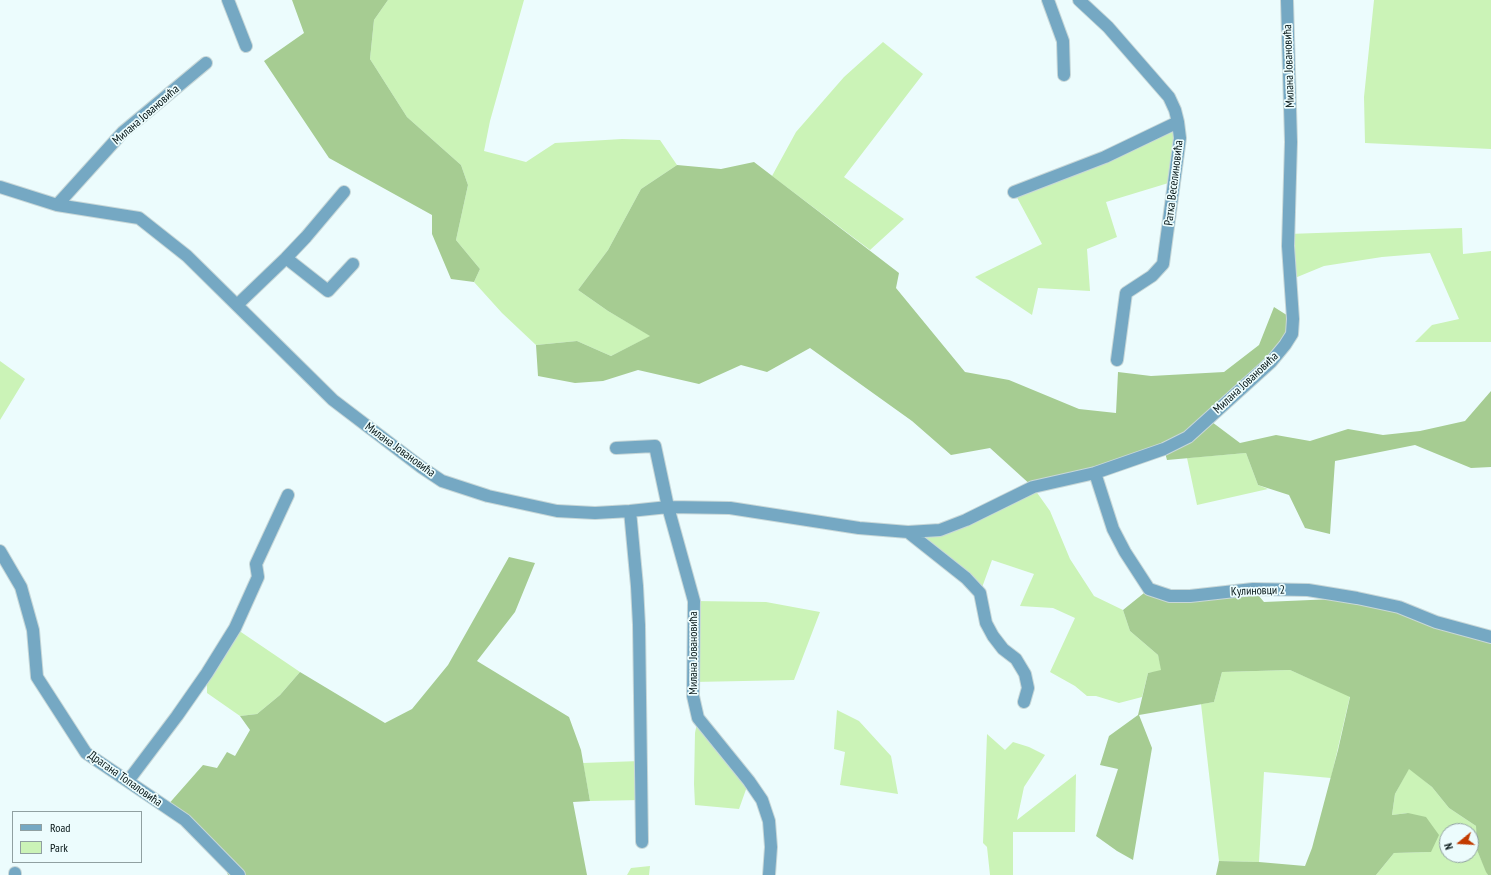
<!DOCTYPE html>
<html>
<head>
<meta charset="utf-8">
<style>
  body { margin:0 }
  #map { position:relative; width:1491px; height:875px; overflow:hidden; background:#ecfcfd; font-family:"PT Sans Narrow",sans-serif }
  canvas { display:block }
  .legend { position:absolute; left:12px; top:811px; width:130px; height:52px; box-sizing:border-box; background:#ecfcfd; border:1px solid #90a0a1; margin:0; padding:5px 7px; list-style:none; font-size:12px; color:#061617 }
  .legend li { display:flex; align-items:center; gap:8px; height:20px }
  .legend b { width:20px; border:1px solid #90a0a1 }
  .north { position:absolute; left:1439px; top:823px; width:40px; height:40px; box-sizing:border-box; background:#ecfcfd; border:1px solid #90a0a1; border-radius:50%; rotate:252deg; font-size:11px; font-weight:700; line-height:16px; text-align:center; color:#061617 }
  .north::after { content:''; display:block; margin:auto; width:14px; height:18px; background:#c23b00; clip-path:polygon(50% 0,100% 100%,50% 72%,0 100%) }
</style>
</head>
<body>
<div id="map">
<canvas width="1491" height="875"></canvas>
<ul class="legend">
<li><b style="height:5px;background:#75a8c3"></b>Road</li>
<li><b style="height:11px;background:#cbf3b7"></b>Park</li>
</ul>
<div class="north">N</div>
</div>
<script>
const context = document.querySelector('canvas').getContext('2d');
context.lineJoin = 'round';
function fill(path, color) {
  context.fillStyle = color;
  context.fill(path, 'evenodd');
}
function shape(rows) {
  const path = new Path2D();
  for (const r of rows) {
    path.moveTo(r[0], r[1]);
    for (let i = 2; i < r.length; i += 2) path.lineTo(r[i], r[i + 1]);
  }
  return path;
}
function stroke(path, color, width, dash) {
  context.strokeStyle = color;
  context.lineWidth = width;
  context.lineCap = dash ? 'butt' : 'round';
  context.setLineDash(dash || []);
  context.stroke(path);
}
function write(font, color, halo, rows, align = 'center') {
  context.font = font + ' "PT Sans Narrow",sans-serif';
  context.lineWidth = 3.5;
  context.setLineDash([]);
  context.textBaseline = 'middle';
  context.strokeStyle = halo;
  context.fillStyle = color;
  for (const [text, x, y, turn = 0] of rows) {
    context.save();
    context.translate(x, y);
    context.rotate((+turn || 0) * Math.PI / 180);
    context.textAlign = isNaN(turn) ? turn : align;
    if (halo) context.strokeText(text, 0, 0);
    context.fillText(text, 0, 0);
    context.restore();
  }
}
fill(shape([
  [388,0,524,0,490,121,484,151,526,162,555,143,622,139,660,140,677,165,641,189,608,250,578,290,608,311,651,336,611,356,577,341,536,345,502,313,474,282,480,269,456,240,468,185,461,165,407,117,370,59,374,20],
  [1374,0,1491,0,1491,149,1365,143,1364,97],
  [883,42,923,74,844,177,904,219,870,250,772,176,796,132,844,77],
  [1178,122,1175,181,1106,202,1117,237,1087,249,1090,291,1038,288,1032,315,975,277,1042,244,1014,192],
  [1462,228,1463,254,1491,251,1491,342,1415,342,1432,325,1459,319,1430,253,1382,257,1324,266,1290,280,1288,234],
  [0,361,25,379,0,420],
  [1246,453,1258,485,1268,489,1197,505,1187,458],
  [1033,487,1050,511,1070,559,1094,596,1123,610,1130,631,1158,655,1162,671,1148,673,1142,697,1119,703,1096,696,1087,696,1075,686,1050,672,1075,618,1053,608,1020,606,1034,574,992,560,980,593,914,538],
  [694,601,766,602,820,612,794,680,693,682],
  [235,628,300,672,280,695,257,714,240,716,207,693,207,673],
  [1290,670,1350,696,1331,778,1264,772,1259,862,1219,861,1201,704,1214,702,1222,672],
  [837,710,859,721,891,756,898,794,840,785,845,752,834,749],
  [698,718,749,781,739,809,695,805,694,784,695,733],
  [987,734,1005,750,1013,742,1029,747,1045,755,1024,787,1017,820,1076,774,1075,832,1013,832,1013,875,990,875,987,847,983,843],
  [640,761,641,800,590,801,583,763],
  [1409,768,1432,787,1449,808,1476,826,1477,850,1488,875,1376,875,1394,853,1431,852,1408,813,1392,815,1395,794],
  [1447,831,1471,831,1471,855,1447,855],
  [650,866,649,875,627,875,631,868]
]), '#cbf3b7');
fill(shape([
  [292,0,388,0,374,20,370,59,407,117,461,165,468,185,456,240,480,269,474,282,451,279,432,234,432,215,329,158,264,61,304,33],
  [754,162,899,273,896,288,965,372,1009,380,1079,409,1116,413,1118,372,1151,376,1224,372,1259,345,1274,307,1293,319,1292,334,1208,419,1240,443,1276,435,1310,441,1348,429,1383,435,1420,431,1465,421,1491,391,1491,467,1471,468,1415,445,1335,461,1330,534,1305,528,1289,495,1258,485,1246,453,1167,460,1164,449,1033,487,990,448,951,455,912,421,810,348,767,372,741,365,699,384,638,370,603,381,575,383,538,376,536,345,577,341,611,356,650,336,608,311,578,290,608,250,641,189,677,165,721,169],
  [509,557,535,563,515,612,477,661,569,717,581,750,590,801,573,802,587,875,228,875,221,856,166,807,203,765,217,768,227,752,235,756,250,730,240,716,257,714,280,695,300,672,385,723,412,709,448,665],
  [1149,589,1170,596,1253,589,1264,602,1357,598,1491,637,1491,875,1488,875,1486,872,1477,850,1476,826,1449,808,1432,787,1409,769,1395,794,1392,815,1408,813,1426,817,1439,835,1431,852,1394,853,1376,875,1216,875,1219,861,1259,862,1305,866,1312,848,1338,750,1350,697,1290,670,1222,672,1214,702,1139,715,1152,748,1133,860,1117,851,1096,836,1118,769,1100,765,1109,736,1138,715,1148,673,1161,670,1158,655,1130,631,1123,610]
]), '#a6cc92');
const minor = shape([
  [228,0,246,46],
  [1048,0,1063,41,1064,75],
  [1079,0,1108,27,1169,97,1175,110,1178,122,1180,138,1163,264,1152,276,1126,293,1117,360],
  [0,187,57,205,139,218,187,256,333,400,421,467,442,481,488,496,557,511,595,513,630,511,668,507,730,508,859,528,908,532,940,530,966,520,1033,487,1095,473,1164,449,1188,437,1271,362,1285,345,1292,334,1293,319,1288,246,1291,142,1287,0],
  [1014,192,1105,157,1178,122],
  [57,205,123,132,206,63],
  [286,258,328,291,353,264],
  [237,305,286,258,306,237,344,192],
  [616,448,655,446,668,507,694,601,693,696,698,718,749,781,762,800,769,821,771,847,769,875],
  [1095,473,1113,529,1125,552,1149,589,1170,596,1190,596,1253,589,1308,590,1357,598,1399,607,1436,622,1491,637],
  [630,511,637,586,639,625,642,842],
  [908,532,966,578,980,593,986,623,993,636,1003,649,1016,659,1025,674,1028,688,1024,702],
  [0,551,21,587,33,630,37,677,86,753,185,820,239,875],
  [128,781,177,716,207,673,235,628,258,577,256,564,288,495],
  [15,875,15,873]
]);
stroke(minor, '#c7d7d8', 14);
stroke(minor, '#75a8c3', 12);
write('12px', '#061617', '#ecfcfd', [
  ["Милана Јовановића",1289,66,-92],
  ["Милана Јовановића",146,115,-41],
  ["Ратка Веселиновића",1174,183,-83],
  ["Милана Јовановића",1246,383,-43],
  ["Милана Јовановића",400,450,36],
  ["Кулиновци 2",1258,591,-2],
  ["Милана Јовановића",694,653,-90],
  ["Драгана Топаловића",125,779,35]
]);
</script>
</body>
</html>
